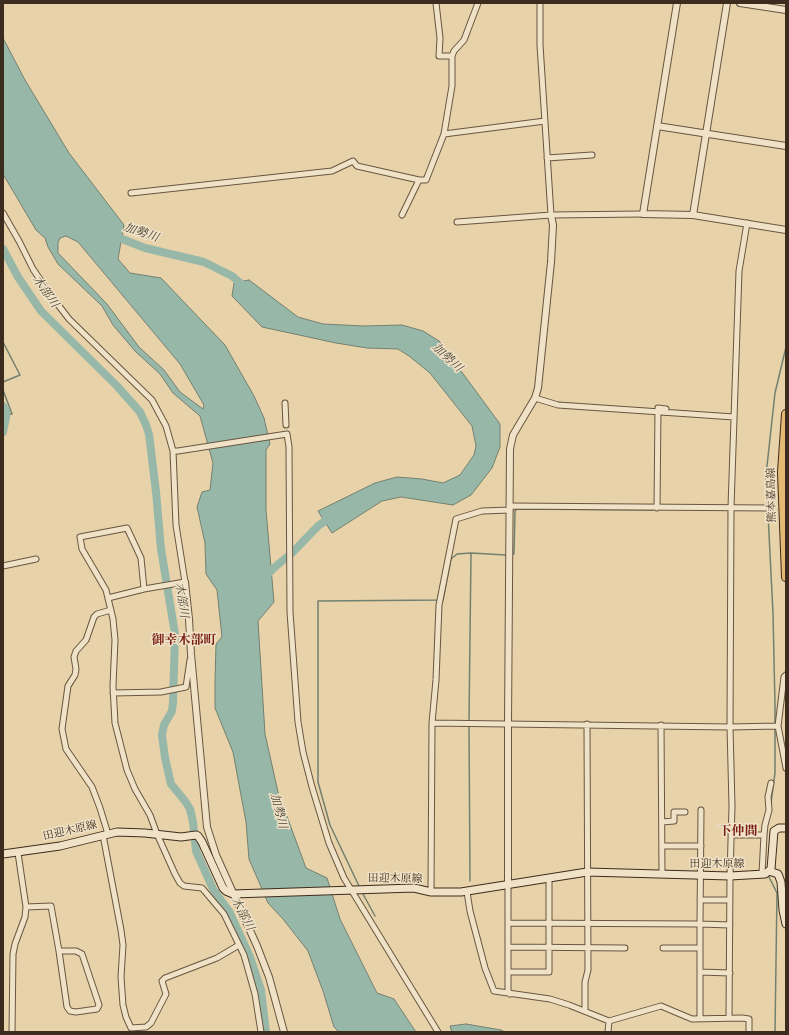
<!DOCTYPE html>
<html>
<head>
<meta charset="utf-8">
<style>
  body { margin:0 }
  #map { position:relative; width:789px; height:1035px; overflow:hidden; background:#e8d2a9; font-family:Alegreya,serif }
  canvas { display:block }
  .frame { position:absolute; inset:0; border:4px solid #3d2c1d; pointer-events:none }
</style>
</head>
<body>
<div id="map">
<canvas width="789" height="1035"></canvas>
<div class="frame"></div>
</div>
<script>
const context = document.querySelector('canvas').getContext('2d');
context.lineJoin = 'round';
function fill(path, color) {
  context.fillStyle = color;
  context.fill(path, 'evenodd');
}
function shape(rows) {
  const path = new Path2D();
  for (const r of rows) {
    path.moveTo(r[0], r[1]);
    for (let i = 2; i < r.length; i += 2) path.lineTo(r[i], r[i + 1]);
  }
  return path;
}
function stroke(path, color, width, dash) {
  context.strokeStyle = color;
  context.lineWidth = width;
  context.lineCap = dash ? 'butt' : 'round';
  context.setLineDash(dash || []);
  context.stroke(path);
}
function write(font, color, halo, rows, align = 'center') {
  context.font = font + ' Alegreya,"Noto Serif JP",serif';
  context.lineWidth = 3;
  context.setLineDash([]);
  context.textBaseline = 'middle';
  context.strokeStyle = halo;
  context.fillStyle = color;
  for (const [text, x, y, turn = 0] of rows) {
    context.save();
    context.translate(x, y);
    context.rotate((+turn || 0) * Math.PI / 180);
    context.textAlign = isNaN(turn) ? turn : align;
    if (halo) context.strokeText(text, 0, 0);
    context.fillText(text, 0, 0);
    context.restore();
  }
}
const water = shape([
  [3,38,25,80,69,153,124,225,118,259,130,273,161,278,225,345,254,396,264,418,270,444,266,450,266,510,274,602,258,621,265,734,278,792,306,868,327,878,340,919,377,993,394,999,416,1032,339,1032,334,1027,323,991,308,951,283,919,268,903,249,859,246,822,233,752,215,708,215,682,216,644,222,637,217,590,206,574,205,543,197,507,202,492,210,490,213,463,200,416,173,393,160,374,135,351,113,325,102,306,58,264,48,247,45,238,36,230,3,174,3,38],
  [66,236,78,242,180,364,204,405,203,409,180,392,164,370,139,347,107,304,58,253,58,243,60,238,66,236],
  [249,280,298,317,323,324,364,326,402,325,423,331,439,341,500,424,500,447,492,468,471,495,453,505,401,497,382,501,332,533,318,511,375,483,397,477,422,479,443,483,460,475,474,455,476,446,472,426,430,373,409,356,398,349,367,348,336,343,262,327,232,296,234,283,249,280],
  [466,1024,501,1030,505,1032,452,1032,450,1026,466,1024]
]);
fill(water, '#97b8a8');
stroke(water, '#738070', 1);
stroke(shape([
  [3,342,20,375,3,382],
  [3,390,12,414,5,415],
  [510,554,514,554,515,511,517,509,653,510],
  [469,721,471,553],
  [469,725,470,881],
  [771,803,775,773,775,705,773,613,766,475,775,393,786,347],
  [768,875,777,893,775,1032],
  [359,886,330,825,318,782,318,601,443,600,451,559,457,554,471,553,506,555],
  [363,894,375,916]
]), '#738070', 1.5);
stroke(shape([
  [112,235,145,248,204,262,232,276,246,288],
  [3,249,18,277,41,311,117,386,140,412,146,425,149,434,156,492,161,549,175,634,173,702,172,711,164,725,162,735,165,758,171,784,185,801,190,809,193,822,196,851,213,889,229,911,250,957,261,990,266,1032],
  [3,406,6,411,6,417,3,432],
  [264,578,275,567,293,552,318,526,332,516]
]), '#97b8a8', 8);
const minor = shape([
  [436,3,440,38,439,56,452,56],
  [540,3,540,45,551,215],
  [444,134,545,121],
  [547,158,592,155],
  [131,193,332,171,353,161,357,166,419,180,426,180,444,134,452,86,452,56,454,51,464,40,478,3],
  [3,213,19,241,33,269,49,293,69,319,152,400,166,426,173,451,176,525,185,582,144,589,108,598],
  [402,215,419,180],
  [457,222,551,215,643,214],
  [535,398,558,405,734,417],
  [285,403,286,425],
  [173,451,178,451,287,434,289,447,290,612,298,722,303,752,312,787,329,843,344,878,438,1032],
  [510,506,769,508],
  [657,508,658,408,666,409],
  [3,566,36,559],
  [144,589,141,558,127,528,80,537,82,549,106,590,113,619,115,640,113,686,115,723,127,770,135,789,150,815,157,834,175,874,180,883,184,886,202,888,224,914,244,955,255,994,261,1032],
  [786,675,784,677,778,726,786,768],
  [113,693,161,692,186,687,190,660],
  [432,723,730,727,778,726],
  [661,725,662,874],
  [701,810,700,924,730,925],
  [662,822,674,821,674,812,685,812],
  [108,834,100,808,92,787,66,749,62,729,68,686,75,675,76,669,74,657,76,651,86,640,94,617,97,614,111,610],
  [103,835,121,930,123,945,121,977,123,1005,126,1017,131,1028,146,1027,151,1023,166,994,162,981,165,978,217,958,239,945],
  [731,835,764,835,762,874],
  [764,835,765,825,769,810,768,797,771,783],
  [662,846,701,846],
  [508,884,508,991,510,994],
  [431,892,432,723,436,680,439,605,456,519,482,511,510,510],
  [467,892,470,911,485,968,494,991,550,999,569,1005,609,1021,661,1006,692,1019,742,1018,749,1019,749,1032],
  [700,900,730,900],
  [26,907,51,906,59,951],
  [508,923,700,924,700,1018],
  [508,947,625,948],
  [663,948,700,948],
  [59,951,76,951,82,954,99,1005,97,1009,76,1012,70,1011,67,1007,59,951],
  [508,972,549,972,549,878],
  [700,972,730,973],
  [585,1011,585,982,588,970,587,724],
  [729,1017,730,876,732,806,730,727,731,507,739,271,747,223],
  [12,1032,13,954,15,944,25,917,26,907,18,853],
  [608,1032,609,1021]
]);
const tertiary = shape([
  [677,3,643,214,693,215,786,230],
  [740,3,786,10],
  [657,126,786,146],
  [693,215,727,3],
  [185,582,189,619,191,654,207,827,216,855,257,946,269,977,284,1032],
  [508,884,508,723,510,449,513,435,535,398,538,388,551,262,553,225,551,215]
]);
const secondary = shape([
  [3,854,60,846,117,832,145,833,181,837,196,835,198,836,202,842,223,888,226,891,233,894,414,888,431,892,461,892,587,872,730,876,765,874,771,869,774,831,779,828,786,828],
  [769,871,778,874,781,882,783,910,786,924]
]);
const primary = shape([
  [786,414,782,472,786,577]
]);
stroke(minor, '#685640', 7);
stroke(tertiary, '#685640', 8);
stroke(secondary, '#3d2c1d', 9);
stroke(primary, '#3d2c1d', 10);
stroke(minor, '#f0e2c7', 5);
stroke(tertiary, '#f0e2c7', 6);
stroke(secondary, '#f0e2c7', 7);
stroke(primary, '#e4b974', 8);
write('11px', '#3d2c1d', '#f0e2c7', [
  ["熊本嘉島線",772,495,-91],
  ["田迎木原線",70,831,-13],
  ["田迎木原線",717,864],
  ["田迎木原線",395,879,1]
]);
write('italic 12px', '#4f4839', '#f0e2c7', [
  ["加勢川",141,233,19],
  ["木部川",45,292,55],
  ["加勢川",447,358,43],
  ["木部川",181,600,81],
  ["加勢川",278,811,76],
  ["木部川",242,914,62]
]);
write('bold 13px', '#7a1f14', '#f0e2c7', [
  ["御幸木部町",184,641],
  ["下仲間",738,832]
]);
</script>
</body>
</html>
